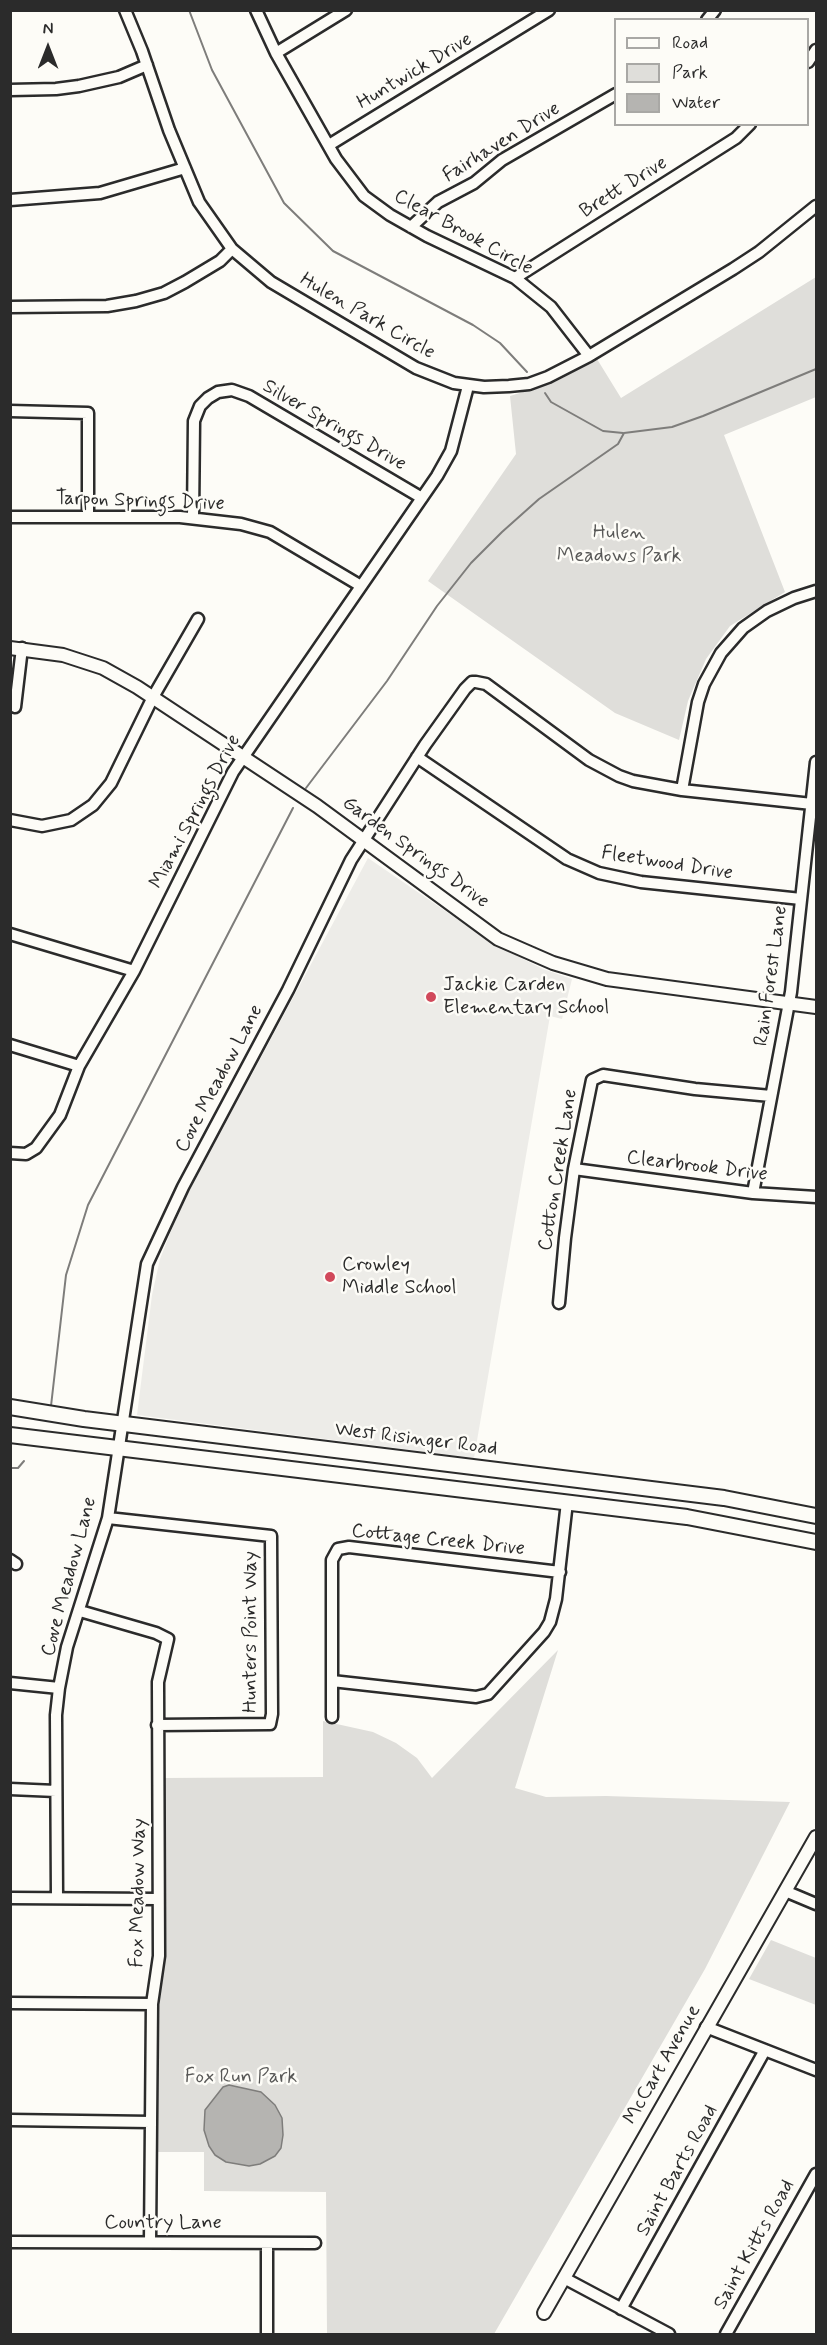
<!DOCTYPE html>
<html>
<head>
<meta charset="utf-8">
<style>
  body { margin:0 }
  #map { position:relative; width:827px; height:2345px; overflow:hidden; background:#fdfcf7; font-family:Mynerve,sans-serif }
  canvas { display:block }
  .frame { position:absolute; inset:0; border:12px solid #2b2b2b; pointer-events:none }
  .legend { position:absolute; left:614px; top:18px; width:195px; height:108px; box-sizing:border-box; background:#fdfcf7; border:2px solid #a9a8a5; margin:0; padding:8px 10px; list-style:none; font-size:18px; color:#2b2b2b }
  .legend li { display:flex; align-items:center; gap:12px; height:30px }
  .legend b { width:30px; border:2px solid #a9a8a5 }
  .north { position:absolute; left:18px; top:18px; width:60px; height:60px; -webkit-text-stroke:4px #fdfcf7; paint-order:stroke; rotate:0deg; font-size:16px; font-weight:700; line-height:24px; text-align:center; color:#2b2b2b }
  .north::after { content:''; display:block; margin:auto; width:21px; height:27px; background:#2b2b2b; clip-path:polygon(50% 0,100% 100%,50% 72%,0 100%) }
</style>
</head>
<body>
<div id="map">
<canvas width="827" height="2345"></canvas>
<div class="frame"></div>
<ul class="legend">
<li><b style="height:8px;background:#fdfcf7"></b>Road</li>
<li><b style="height:16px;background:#dfdeda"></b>Park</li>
<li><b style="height:16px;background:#b5b4b1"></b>Water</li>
</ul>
<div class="north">N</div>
</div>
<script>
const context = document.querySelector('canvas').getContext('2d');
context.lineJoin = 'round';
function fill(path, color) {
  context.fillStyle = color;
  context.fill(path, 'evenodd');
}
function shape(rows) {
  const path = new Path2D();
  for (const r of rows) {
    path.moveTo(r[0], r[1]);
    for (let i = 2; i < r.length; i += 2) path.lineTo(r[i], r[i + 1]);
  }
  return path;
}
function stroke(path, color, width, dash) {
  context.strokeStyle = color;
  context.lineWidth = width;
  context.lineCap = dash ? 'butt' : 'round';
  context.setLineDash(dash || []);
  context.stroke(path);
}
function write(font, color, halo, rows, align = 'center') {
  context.font = font + ' Mynerve,sans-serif';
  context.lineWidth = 5;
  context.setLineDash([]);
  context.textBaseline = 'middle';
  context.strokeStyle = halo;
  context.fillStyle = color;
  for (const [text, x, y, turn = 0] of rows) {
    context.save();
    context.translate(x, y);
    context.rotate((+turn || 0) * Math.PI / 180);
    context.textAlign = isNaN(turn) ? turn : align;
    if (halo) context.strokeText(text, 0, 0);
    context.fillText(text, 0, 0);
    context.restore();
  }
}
fill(shape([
  [368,858,495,945,543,969,572,979,562,1019,550,1016,474,1458,137,1415,152,1295,160,1259,171,1231,185,1199]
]), '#edece8');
fill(shape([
  [816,277,816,397,724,435,785,592,730,626,706,659,688,701,679,740,615,713,428,581,516,454,510,396,555,382,597,359,621,398],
  [558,1650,515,1788,546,1797,606,1796,790,1802,705,1969,494,2334,327,2334,326,2192,204,2191,204,2152,157,2152,158,1997,165,1948,164,1778,323,1777,323,1721,373,1732,396,1743,417,1758,432,1778],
  [771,1940,816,1958,816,2005,749,1979]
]), '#dfdeda');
const water = shape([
  [229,2085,261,2092,275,2105,282,2118,283,2135,281,2148,275,2156,260,2164,249,2166,226,2162,215,2155,209,2146,204,2130,205,2110,223,2087,229,2085]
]);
fill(water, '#b5b4b1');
stroke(water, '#7e7d7b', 1.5);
stroke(shape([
  [189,10,212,70,284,203,333,251,473,325,500,343,527,372],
  [545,393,551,402,603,431,623,433],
  [306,788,387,681,437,606,471,563,502,532,539,499,618,444,624,433,672,427,703,416,816,369],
  [51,1406,66,1275,88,1205,293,808],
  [10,1468,18,1468,24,1461]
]), '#7e7d7b', 2);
const minor = shape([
  [125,10,142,51,169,130,199,202,232,249,271,282,416,368,454,383,484,387,509,386,529,384,548,377,589,356,733,269,759,252,816,206],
  [256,10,276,53,336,159,364,196,390,215,427,236,515,278,551,307,589,356],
  [707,20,715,10],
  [276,53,346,10],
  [808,62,816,50],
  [10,90,56,89,79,86,119,77,147,65],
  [329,145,549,10],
  [10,200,100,193,185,168],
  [411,227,438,202,474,183,502,160,616,94],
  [515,278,736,138,750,124],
  [10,307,107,306,136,301,164,293,185,282,220,261,232,249],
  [10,411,88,413,88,517],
  [10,517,180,517,241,524,270,532,361,586],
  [193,518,194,421,200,406,208,398,218,392,232,390,249,396,422,498],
  [15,707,22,648],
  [417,757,567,859,599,873,641,882,801,899],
  [682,790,698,702,704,684,721,653,743,628,767,611,794,598,816,591],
  [10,820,42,826,71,820,93,805,111,783,153,697,198,619],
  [10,934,134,971],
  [10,1045,79,1066],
  [10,1153,26,1154,36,1148,60,1115,79,1066,134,971,233,772,437,476,451,451,468,386],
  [574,1169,753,1193,816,1197],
  [753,1193,791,992,816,762],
  [559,1303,565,1238,574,1169,592,1080,603,1075,695,1089,771,1096],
  [108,1518,271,1536,272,1714,270,1724,157,1725],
  [10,1560,16,1564],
  [80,1611,156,1633,168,1639,158,1682,159,1956,152,2004,150,2242],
  [332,1681,476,1697,488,1694,544,1632,550,1622,556,1599,567,1502],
  [10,1683,59,1688],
  [332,1717,332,1560,338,1549,349,1547,560,1572],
  [10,1789,56,1791],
  [785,1891,816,1904],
  [10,1898,158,1899],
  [57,1898,56,1715,59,1688,67,1647,108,1518,147,1264,183,1187,288,990,351,860,425,745,465,689,472,682,476,682,486,684,589,760,619,776,633,781,682,790,812,804],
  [10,2003,152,2004],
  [706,2027,816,2070],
  [10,2120,151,2122],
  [10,2242,315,2243],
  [564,2278,669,2334],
  [621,2309,765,2050],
  [267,2334,267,2243],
  [726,2334,816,2174]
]);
const tertiary = shape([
  [10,648,63,655,103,668,137,687,317,806,498,939,553,963,607,979,816,1007],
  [544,2313,816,1837]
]);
const secondary = shape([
  [10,1407,84,1419,724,1498,816,1516],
  [10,1435,687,1517,816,1542]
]);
stroke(minor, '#2b2b2b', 15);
stroke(tertiary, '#2b2b2b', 16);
stroke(secondary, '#2b2b2b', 18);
stroke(minor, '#fdfcf7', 10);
stroke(tertiary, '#fdfcf7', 12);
stroke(secondary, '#fdfcf7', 14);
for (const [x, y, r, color] of [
  [431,997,6,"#d1495b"],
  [330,1277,6,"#d1495b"]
]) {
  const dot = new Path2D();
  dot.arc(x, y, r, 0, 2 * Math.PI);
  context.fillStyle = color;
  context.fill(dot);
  stroke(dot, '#fdfcf7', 2);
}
write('20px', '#2b2b2b', '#fdfcf7', [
  ["Huntwick Drive",415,72,-31],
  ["Fairhaven Drive",502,143,-32],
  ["Brett Drive",624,188,-32],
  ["Clear Brook Circle",463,233,29],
  ["Hulen Park Circle",367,317,30],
  ["Silver Springs Drive",334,426,30],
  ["Tarpon Springs Drive",140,502,2],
  ["Miami Springs Drive",196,812,-62],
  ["Garden Springs Drive",415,853,36],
  ["Fleetwood Drive",667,864,9],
  ["Rain Forest Lane",772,976,-82],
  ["Cove Meadow Lane",220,1079,-62],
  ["Clearbrook Drive",697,1167,7],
  ["Cotton Creek Lane",559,1170,-81],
  ["West Risinger Road",416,1440,7],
  ["Cottage Creek Drive",438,1541,6],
  ["Cove Meadow Lane",70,1577,-75],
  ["Hunters Point Way",252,1632,-90],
  ["Fox Meadow Way",139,1893,-89],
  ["McCart Avenue",663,2065,-60],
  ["Saint Barts Road",678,2171,-61],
  ["Country Lane",163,2224],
  ["Saint Kitts Road",755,2245,-61]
]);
write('20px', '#585857', '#fdfcf7', [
  ["Hulen",619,534],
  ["Meadows Park",619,557],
  ["Fox Run Park",241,2078]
]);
write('20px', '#2b2b2b', '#fdfcf7', [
  ["Jackie Carden",443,986],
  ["Elementary School",443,1009],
  ["Crowley",342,1266],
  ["Middle School",342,1289]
], 'left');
</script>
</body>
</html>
